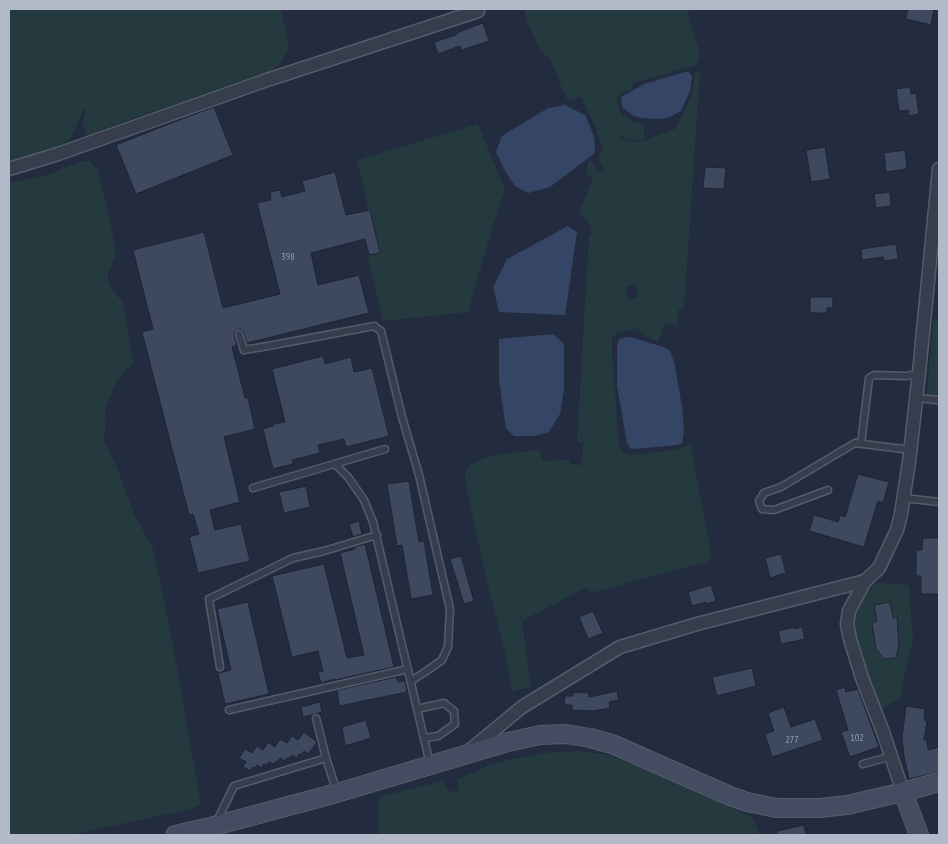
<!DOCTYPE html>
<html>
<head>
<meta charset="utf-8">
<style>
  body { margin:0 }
  #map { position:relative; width:948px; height:844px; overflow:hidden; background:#222c3e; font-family:"PT Sans Narrow",sans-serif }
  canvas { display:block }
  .frame { position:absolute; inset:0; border:10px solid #b2b9c9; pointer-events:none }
</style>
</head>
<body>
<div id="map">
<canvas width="948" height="844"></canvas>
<div class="frame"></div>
</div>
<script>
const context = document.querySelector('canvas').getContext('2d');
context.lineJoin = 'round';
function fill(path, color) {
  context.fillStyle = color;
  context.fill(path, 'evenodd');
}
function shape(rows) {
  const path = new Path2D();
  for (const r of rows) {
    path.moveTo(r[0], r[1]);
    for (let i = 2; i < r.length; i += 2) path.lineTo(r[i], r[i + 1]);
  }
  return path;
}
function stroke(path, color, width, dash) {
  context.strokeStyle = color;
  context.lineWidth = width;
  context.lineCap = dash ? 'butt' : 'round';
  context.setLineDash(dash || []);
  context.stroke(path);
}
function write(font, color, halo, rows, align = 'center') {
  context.font = font + ' "PT Sans Narrow",sans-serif';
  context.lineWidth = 4.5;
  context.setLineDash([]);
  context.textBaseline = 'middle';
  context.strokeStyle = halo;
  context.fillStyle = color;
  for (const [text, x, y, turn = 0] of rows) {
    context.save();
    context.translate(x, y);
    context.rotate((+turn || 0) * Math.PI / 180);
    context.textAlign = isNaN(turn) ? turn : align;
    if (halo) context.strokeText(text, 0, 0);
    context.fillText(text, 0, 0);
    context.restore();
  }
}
fill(shape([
  [9,9,281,9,287,35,289,49,281,62,271,71,260,78,253,81,216,90,115,125,91,135,87,135,83,126,85,109,83,110,71,138,66,143,44,153,37,155,27,156,20,159,9,162],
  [524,9,689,9,688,12,689,18,700,54,699,60,696,65,691,67,632,83,632,90,619,94,617,98,618,106,622,115,632,121,643,124,645,139,635,140,625,138,619,135,619,137,627,141,635,142,648,140,655,136,675,129,686,109,693,90,695,72,700,71,684,309,678,310,677,325,669,324,664,326,658,342,645,336,636,328,615,334,612,338,612,354,619,445,623,452,630,455,675,450,691,444,699,491,710,545,711,555,710,559,706,562,595,592,589,591,587,587,522,621,531,686,512,692,506,656,484,569,465,481,465,474,466,470,471,464,486,458,500,454,540,450,542,461,569,460,570,464,582,465,583,443,577,442,589,236,592,233,591,227,588,221,579,213,593,178,587,175,587,168,590,158,597,173,604,169,598,156,603,152,594,124,581,97,569,101,565,96,552,63,549,58,545,55,541,51,528,24],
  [636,284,638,297,628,299,626,287],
  [478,124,505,190,489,239,468,312,383,321,366,249,377,245,357,160],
  [82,161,89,161,98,170,110,221,116,255,108,274,108,280,110,286,123,303,133,363,116,382,106,407,105,414,106,421,104,441,119,472,135,517,150,542,154,552,171,634,201,805,192,809,69,835,9,835,9,183,48,175],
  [939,320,939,406,926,404,933,321],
  [876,583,909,585,913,641,903,679,901,697,898,700,880,709,869,681,854,635,854,622,857,609,865,595],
  [579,751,609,755,672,781,751,817,761,835,378,835,379,797,443,781,444,781,445,786,448,790,452,792,457,791,459,786,457,780,491,764,543,753]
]), '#243a3f');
fill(shape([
  [685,72,689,72,692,77,690,91,681,111,668,118,660,119,641,118,634,116,623,108,621,100,621,97,644,84],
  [565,105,585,115,594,136,595,153,550,187,528,193,515,186,504,169,496,152,502,136,548,108],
  [568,226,577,232,565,315,499,312,493,287,507,259],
  [553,334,564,344,564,390,560,414,549,432,534,436,514,436,506,428,499,380,499,339],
  [626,337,635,338,666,348,670,351,674,361,682,407,684,430,682,443,677,445,634,449,630,448,627,443,617,386,617,345,619,339]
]), '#354566');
const building = shape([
  [908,9,934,9,931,25,906,19,908,9],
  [483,23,489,41,462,50,460,46,438,54,434,42,456,35,456,33,483,23],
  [910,87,911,94,916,93,919,114,909,116,908,110,899,111,896,89,910,87],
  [214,107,233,155,136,194,116,145,174,122,214,107],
  [825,147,830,179,811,182,806,150,825,147],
  [905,150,907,169,886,172,884,153,905,150],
  [705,167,726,168,724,189,703,188,705,167],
  [335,172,346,215,370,210,380,253,369,255,365,239,311,253,318,285,359,275,369,313,247,343,243,331,240,329,235,331,234,335,237,345,232,347,245,398,248,398,255,429,224,437,240,502,210,510,215,530,241,524,250,561,198,573,189,537,199,534,193,514,189,515,142,332,153,329,133,250,204,232,223,308,280,294,257,203,271,200,270,192,280,190,282,197,305,191,302,181,335,172],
  [890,192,891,206,876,208,874,194,890,192],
  [896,244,898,259,884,261,883,257,862,260,861,249,896,244],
  [810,297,833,297,833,308,827,308,827,313,810,313,810,297],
  [323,356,325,364,351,357,354,372,372,368,389,436,346,447,344,439,318,445,320,453,292,460,293,464,273,469,263,429,273,426,273,424,285,422,272,369,323,356],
  [858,474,889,482,883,503,878,501,864,547,809,531,814,515,838,522,840,515,845,517,858,474],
  [409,481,419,542,424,541,433,595,411,599,402,545,397,546,387,484,409,481],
  [306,486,310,507,284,513,279,492,306,486],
  [359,521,362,534,353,537,349,524,359,521],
  [923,538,939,538,939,594,921,594,921,576,916,576,916,550,922,550,923,538],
  [365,544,394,667,335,680,335,679,321,683,318,672,323,671,318,651,292,657,272,576,324,564,347,658,364,655,340,553,355,549,355,547,365,544],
  [781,554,786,573,770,578,765,558,781,554],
  [461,556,474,601,464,604,450,559,461,556],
  [711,585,716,601,707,604,706,602,692,606,688,592,711,585],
  [248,602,269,694,225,704,218,673,231,670,217,609,248,602],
  [890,602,893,618,897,617,899,645,896,658,884,659,876,649,872,623,877,621,874,605,890,602],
  [593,611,603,633,588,639,579,617,593,611],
  [795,627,795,629,802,627,805,639,781,644,778,631,795,627],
  [752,668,756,686,717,696,712,677,752,668],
  [396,677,398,682,405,681,407,692,339,706,337,690,396,677],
  [845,687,846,692,858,689,879,747,850,757,841,732,848,730,836,690,845,687],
  [617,691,619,700,609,702,610,708,593,711,572,710,572,705,564,705,565,696,573,696,573,692,589,693,589,697,617,691],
  [320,702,322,712,303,717,301,707,320,702],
  [906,706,925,709,924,720,927,721,924,740,927,740,928,750,939,747,939,772,909,779,904,756,902,738,906,706],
  [784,707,791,727,815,719,823,740,772,757,765,734,774,731,768,713,784,707],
  [366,720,371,738,345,746,342,727,366,720],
  [304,732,316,741,317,742,308,754,304,751,301,755,299,754,297,758,292,755,290,758,288,757,285,761,280,758,278,762,276,761,274,764,269,762,266,765,264,764,262,768,257,765,255,768,253,767,250,771,243,767,246,762,239,758,245,749,252,753,257,746,263,750,268,742,275,747,280,739,287,743,292,736,298,740,304,732],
  [804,825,806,835,777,835,777,831,804,825]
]);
fill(building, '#3e485e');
stroke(building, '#1d2535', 1);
const lane = shape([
  [239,334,244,350,268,346,374,326,381,331,402,417,419,475,450,609,448,647,442,660,425,672,411,681],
  [916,398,939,400],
  [861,444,869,378,874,375,907,376,919,373],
  [335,464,348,477,364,500,373,522,430,764],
  [253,488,385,449],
  [828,490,774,510,762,509,759,501,764,493,781,487,855,443,911,450],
  [904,498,939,502],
  [220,667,209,599,293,558,324,551,377,535],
  [417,709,444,703,454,711,455,724,438,736,424,738],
  [229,710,408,669],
  [316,718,326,758,337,792],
  [863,764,892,756],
  [216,823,234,786,326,758]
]);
const street = shape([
  [9,169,58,154,267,80,478,11],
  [469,751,522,707,620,647,697,624,865,581],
  [903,792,883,732,862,678,850,639,847,624,849,611,865,581,879,568,897,530,901,514,909,462,919,373,939,169]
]);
const secondary = shape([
  [903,792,919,835],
  [175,835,214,826,337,793,508,742,540,735,566,734,590,738,612,744,730,796,747,802,776,808,820,808,847,805,903,792,939,782]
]);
stroke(lane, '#545c6c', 9);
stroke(street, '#545c6c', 15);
stroke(secondary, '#545c6c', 20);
stroke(lane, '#363e4e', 6);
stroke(street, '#363e4e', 12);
stroke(secondary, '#444c61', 18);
write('10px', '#959dae', null, [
  ["398",288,257],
  ["102",857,738],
  ["277",792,740]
]);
</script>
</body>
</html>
